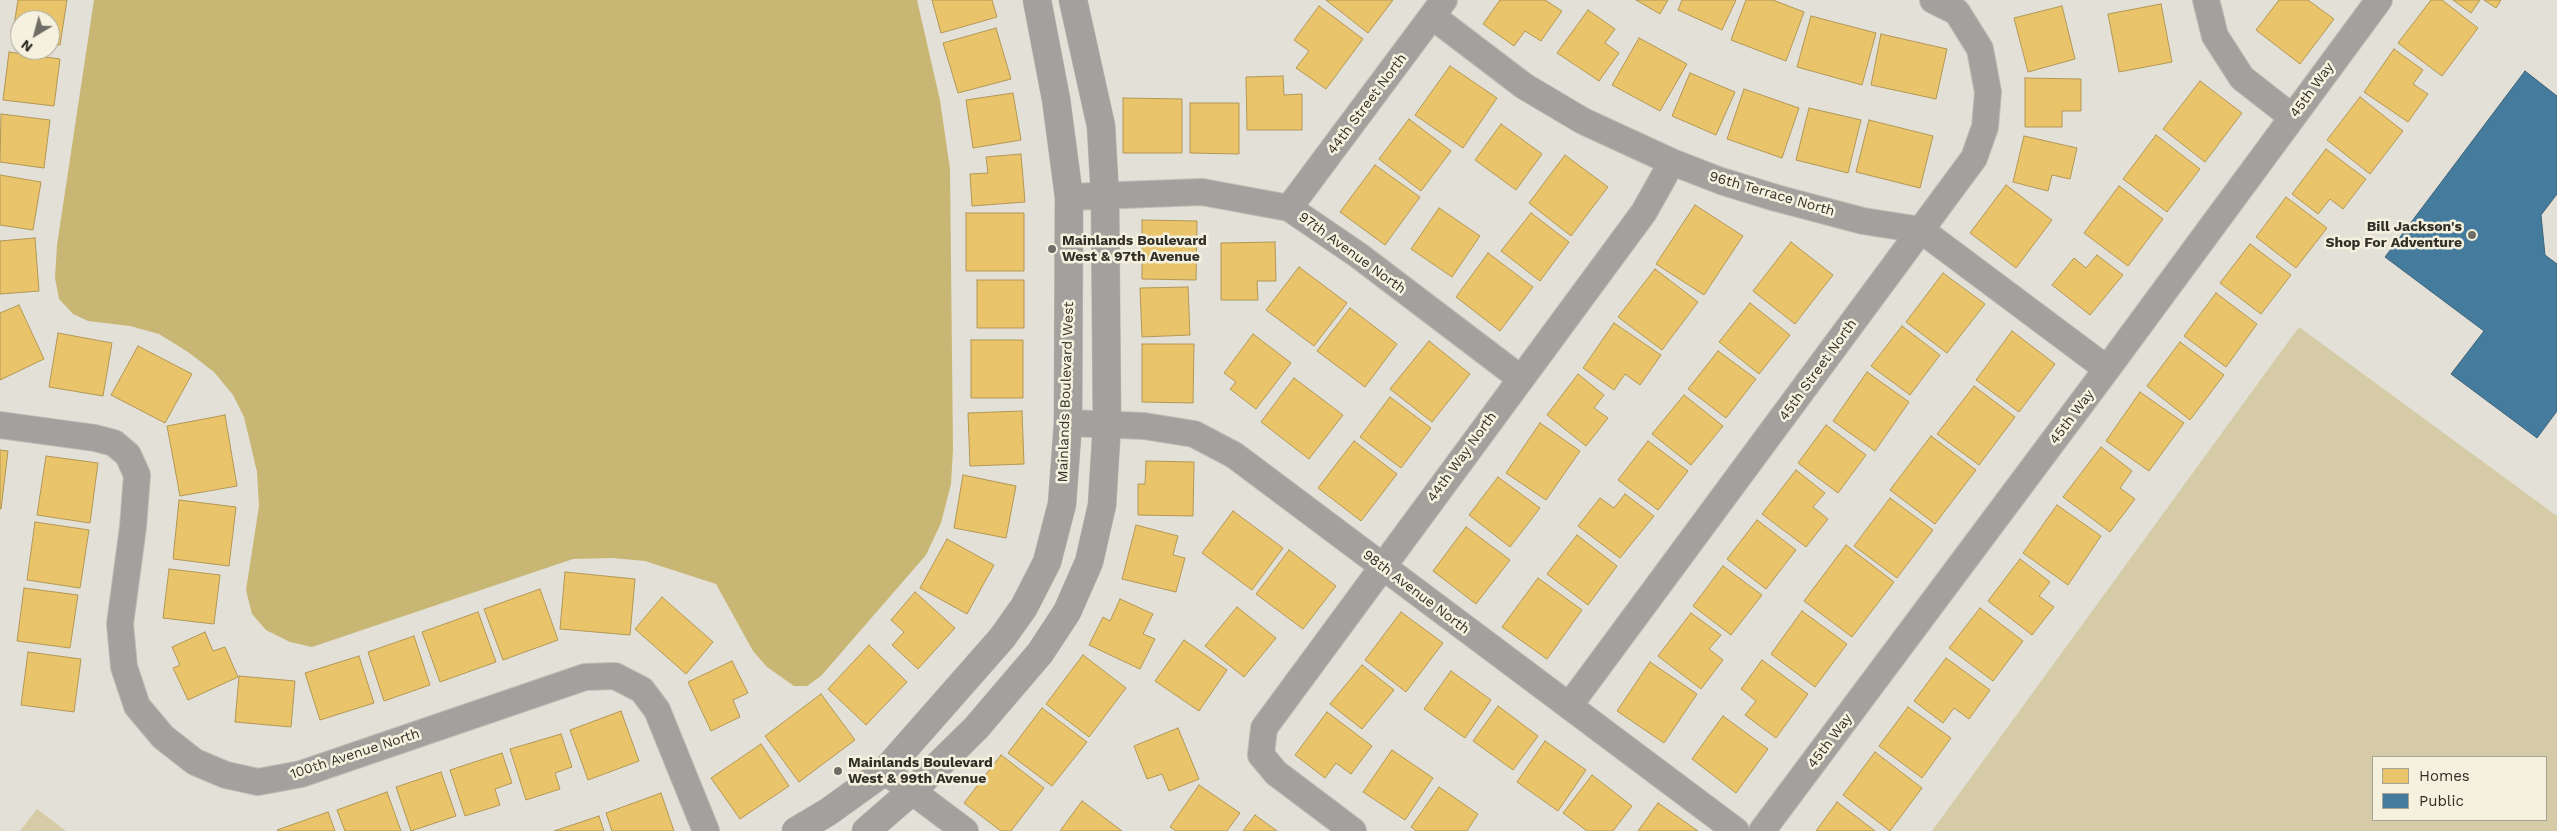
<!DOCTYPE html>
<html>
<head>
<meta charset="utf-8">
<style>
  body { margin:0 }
  #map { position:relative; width:2557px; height:831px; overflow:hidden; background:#e3e0d7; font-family:"Work Sans",sans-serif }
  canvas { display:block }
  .legend { position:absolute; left:2372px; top:756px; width:175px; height:65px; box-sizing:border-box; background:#f5f1df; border:1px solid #a7a396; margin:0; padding:6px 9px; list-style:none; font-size:15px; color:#312f28 }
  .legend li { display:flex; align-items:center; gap:10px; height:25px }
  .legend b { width:25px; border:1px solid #a7a396 }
  .north { position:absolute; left:10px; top:10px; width:50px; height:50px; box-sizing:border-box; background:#f5f1df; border:1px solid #a7a396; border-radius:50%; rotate:217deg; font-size:14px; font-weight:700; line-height:20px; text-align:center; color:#312f28 }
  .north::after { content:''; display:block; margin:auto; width:18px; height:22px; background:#6f6d65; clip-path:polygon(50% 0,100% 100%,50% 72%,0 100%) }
</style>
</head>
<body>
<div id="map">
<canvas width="2557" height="831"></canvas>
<ul class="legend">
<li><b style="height:14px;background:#e9c46a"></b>Homes</li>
<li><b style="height:14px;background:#457b9d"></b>Public</li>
</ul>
<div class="north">N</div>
</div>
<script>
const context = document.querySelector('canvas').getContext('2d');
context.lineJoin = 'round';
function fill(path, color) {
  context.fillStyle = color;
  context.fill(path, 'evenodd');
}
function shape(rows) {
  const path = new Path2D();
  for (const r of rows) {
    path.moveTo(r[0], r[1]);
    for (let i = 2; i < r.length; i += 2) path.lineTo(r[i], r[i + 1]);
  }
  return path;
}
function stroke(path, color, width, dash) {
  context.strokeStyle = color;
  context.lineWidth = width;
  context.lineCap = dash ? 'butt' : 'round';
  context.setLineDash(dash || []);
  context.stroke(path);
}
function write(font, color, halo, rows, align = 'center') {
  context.font = font + ' "Work Sans",sans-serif';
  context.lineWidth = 5;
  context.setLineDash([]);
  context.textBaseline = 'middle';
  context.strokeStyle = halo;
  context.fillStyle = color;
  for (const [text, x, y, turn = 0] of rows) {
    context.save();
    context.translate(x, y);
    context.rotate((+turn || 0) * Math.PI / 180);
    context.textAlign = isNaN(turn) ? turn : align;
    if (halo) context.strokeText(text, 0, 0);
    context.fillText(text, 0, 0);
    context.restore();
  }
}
fill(shape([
  [2299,327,2557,516,2557,831,1932,831],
  [2373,757,2546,757,2546,820,2373,820],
  [37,809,66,831,20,831]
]), '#d5cba6');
fill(shape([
  [94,0,917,0,940,100,950,169,953,450,951,484,941,523,926,555,821,676,807,686,794,686,767,667,753,651,716,584,645,561,612,558,573,559,312,647,290,642,266,630,252,614,246,590,259,506,257,472,244,417,233,395,214,372,188,352,159,334,130,326,88,321,73,314,59,299,55,278,57,245]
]), '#c8b674');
const homes = shape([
  [18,0,67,0,60,45,50,44,50,20,20,20,20,40,12,38,18,0],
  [932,0,992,0,997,17,941,33,932,0],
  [1326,0,1393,0,1368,33,1326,0],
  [1500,0,1545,0,1562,11,1541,41,1525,31,1514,46,1483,24,1500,0],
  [1636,0,1668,0,1660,14,1636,0],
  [1682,0,1736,0,1722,30,1678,10,1682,0],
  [1746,0,1773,0,1804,12,1786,61,1731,40,1746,0],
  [2279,0,2308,0,2334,19,2300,64,2256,30,2279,0],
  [2431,0,2442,0,2478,28,2442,76,2398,43,2431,0],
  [2453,0,2480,0,2471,13,2453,0],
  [2484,0,2501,0,2496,8,2484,0],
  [2161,4,2172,62,2119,72,2108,14,2161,4],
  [1319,6,1363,39,1326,89,1296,68,1309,51,1294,40,1319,6],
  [2062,6,2075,59,2028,72,2014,18,2062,6],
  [1588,10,1615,29,1605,43,1619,53,1599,81,1557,53,1588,10],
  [1811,16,1876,33,1862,85,1797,67,1811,16],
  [996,28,1011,79,958,93,943,43,996,28],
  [1881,34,1947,49,1936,99,1871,85,1881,34],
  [1639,38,1687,64,1660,111,1612,85,1639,38],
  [2394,49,2423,70,2413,84,2428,94,2408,122,2364,92,2394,49],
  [9,52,60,59,54,106,3,100,9,52],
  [1450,66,1497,98,1463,148,1415,115,1450,66],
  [1690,73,1735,92,1716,135,1672,116,1690,73],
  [1283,76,1284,95,1302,94,1302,130,1247,130,1246,77,1283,76],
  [2025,78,2081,79,2081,111,2062,111,2062,127,2025,127,2025,78],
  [2200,81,2242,113,2205,162,2163,129,2200,81],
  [1744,89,1799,108,1782,158,1727,139,1744,89],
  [1013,93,1021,140,973,148,966,100,1013,93],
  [2360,97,2403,131,2370,174,2327,140,2360,97],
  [1123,98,1182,99,1182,153,1123,153,1123,98],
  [1190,103,1239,103,1239,154,1190,153,1190,103],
  [1809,108,1861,120,1848,173,1796,160,1809,108],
  [1,114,50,120,44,168,0,162,1,114],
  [1409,119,1451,151,1421,191,1379,159,1409,119],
  [1869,120,1933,136,1920,188,1856,172,1869,120],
  [1501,124,1542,154,1516,190,1475,160,1501,124],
  [2156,135,2200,169,2167,212,2123,179,2156,135],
  [2024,136,2077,148,2070,179,2052,175,2048,191,2013,182,2024,136],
  [2326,149,2366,179,2343,209,2330,199,2318,214,2292,194,2326,149],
  [1021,154,1025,202,972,206,970,174,988,173,986,157,1021,154],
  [1565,155,1608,187,1571,236,1529,203,1565,155],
  [1375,165,1420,197,1385,245,1340,212,1375,165],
  [0,175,41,182,33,230,0,225,0,175],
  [2006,185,2052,220,2016,268,1970,233,2006,185],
  [2119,186,2163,219,2128,266,2084,233,2119,186],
  [2286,197,2327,228,2296,268,2256,237,2286,197],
  [1695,205,1743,236,1704,295,1656,264,1695,205],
  [1439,208,1480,236,1452,277,1411,249,1439,208],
  [966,213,1024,213,1024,271,966,271,966,213],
  [1531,213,1569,242,1540,281,1501,251,1531,213],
  [1142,220,1197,221,1196,280,1142,279,1142,220],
  [35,238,39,291,0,294,0,241,35,238],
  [1275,242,1276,281,1257,281,1258,300,1221,300,1221,243,1275,242],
  [1791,242,1833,275,1795,324,1753,291,1791,242],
  [2250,244,2291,275,2261,314,2220,283,2250,244],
  [1488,253,1533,287,1500,331,1456,297,1488,253],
  [2097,255,2123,275,2090,315,2052,285,2074,258,2086,268,2097,255],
  [1299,267,1347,303,1314,346,1266,310,1299,267],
  [1655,269,1698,302,1662,350,1618,317,1655,269],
  [1943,273,1985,304,1947,353,1906,322,1943,273],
  [977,280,1024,280,1024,328,977,328,977,280],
  [1188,287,1190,335,1142,337,1140,288,1188,287],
  [2216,293,2257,324,2226,367,2184,336,2216,293],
  [1750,303,1790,335,1759,374,1719,342,1750,303],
  [19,305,44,359,0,380,0,313,19,305],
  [1350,308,1397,344,1365,387,1317,351,1350,308],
  [1614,323,1661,355,1640,385,1625,374,1614,390,1583,368,1614,323],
  [1902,326,1940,355,1910,395,1871,366,1902,326],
  [2012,331,2055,364,2019,412,1976,380,2012,331],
  [58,333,112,343,103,396,49,387,58,333],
  [1253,334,1291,363,1256,409,1230,389,1236,382,1224,373,1253,334],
  [971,340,1023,340,1023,398,971,398,971,340],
  [1429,341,1470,374,1432,422,1390,389,1429,341],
  [2180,342,2224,375,2190,420,2147,386,2180,342],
  [1142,344,1194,344,1193,403,1142,402,1142,344],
  [138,346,192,374,165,423,111,395,138,346],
  [1718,351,1756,379,1726,418,1688,389,1718,351],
  [1867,372,1909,402,1875,451,1833,421,1867,372],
  [1578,374,1604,395,1594,408,1608,418,1586,446,1547,415,1578,374],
  [1294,378,1343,415,1309,459,1261,422,1294,378],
  [1974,386,2015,417,1979,465,1937,434,1974,386],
  [2140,392,2184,423,2149,471,2106,441,2140,392],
  [1684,395,1723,426,1691,465,1652,434,1684,395],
  [1390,397,1431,428,1401,468,1360,437,1390,397],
  [1022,411,1024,464,970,466,968,413,1022,411],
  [225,415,237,486,180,496,167,426,225,415],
  [1540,423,1580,451,1546,500,1506,473,1540,423],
  [1826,425,1866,455,1838,493,1798,463,1826,425],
  [1931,436,1976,470,1935,524,1890,490,1931,436],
  [1354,441,1397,474,1361,521,1318,488,1354,441],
  [1648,441,1688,471,1658,510,1618,480,1648,441],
  [2101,447,2132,471,2120,488,2135,499,2110,532,2063,497,2101,447],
  [0,450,8,451,1,509,0,509,0,450],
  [46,456,98,463,90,523,37,515,46,456],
  [1146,461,1194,462,1193,516,1138,515,1138,484,1145,484,1146,461],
  [1796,470,1825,493,1813,507,1828,519,1806,547,1762,514,1796,470],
  [963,475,1016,486,1006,538,954,528,963,475],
  [1498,477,1540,508,1510,547,1469,515,1498,477],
  [1625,494,1654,516,1620,558,1578,526,1600,498,1614,508,1625,494],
  [1890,498,1933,530,1897,578,1854,546,1890,498],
  [179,500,236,507,229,566,173,559,179,500],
  [2057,505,2101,536,2068,585,2023,553,2057,505],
  [1233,511,1283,548,1252,590,1202,553,1233,511],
  [1757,520,1796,550,1766,589,1727,559,1757,520],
  [35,522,89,530,80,588,27,580,35,522],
  [1136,525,1178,536,1173,555,1185,558,1176,592,1122,579,1136,525],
  [1466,527,1510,560,1476,604,1433,571,1466,527],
  [1577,535,1617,566,1588,605,1547,574,1577,535],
  [947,539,994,565,967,614,920,588,947,539],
  [1846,545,1894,582,1852,637,1804,601,1846,545],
  [1289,550,1336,586,1303,629,1256,594,1289,550],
  [2020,559,2050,582,2039,596,2054,607,2032,635,1988,601,2020,559],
  [1723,566,1762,595,1731,635,1693,606,1723,566],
  [169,569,220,575,214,624,163,618,169,569],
  [565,572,635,579,630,635,560,629,565,572],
  [1538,578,1582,610,1547,659,1502,627,1538,578],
  [24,588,78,595,70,648,17,641,24,588],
  [540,589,558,640,503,660,484,609,540,589],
  [915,592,955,628,918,669,892,645,904,632,891,620,915,592],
  [662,597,713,642,686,674,635,629,662,597],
  [1120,599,1153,614,1143,634,1155,639,1140,669,1089,645,1103,617,1110,621,1120,599],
  [1237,607,1276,638,1244,677,1205,646,1237,607],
  [1980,608,2023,641,1993,681,1949,648,1980,608],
  [1802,611,1847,644,1815,687,1771,654,1802,611],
  [478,612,496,662,440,682,422,632,478,612],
  [1401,612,1443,643,1406,692,1365,660,1401,612],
  [1691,613,1721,635,1709,649,1723,660,1701,689,1658,656,1691,613],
  [205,632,213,651,225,647,238,677,188,700,173,668,180,665,172,647,205,632],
  [414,636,430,685,384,701,368,652,414,636],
  [1184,640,1227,670,1199,711,1155,681,1184,640],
  [869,645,907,682,866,725,828,689,869,645],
  [28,652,81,659,74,712,21,705,28,652],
  [1083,655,1126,688,1089,737,1046,704,1083,655],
  [359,656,374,703,320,720,305,673,359,656],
  [1946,658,1990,690,1969,719,1954,708,1943,723,1914,701,1946,658],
  [1762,660,1808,694,1776,738,1745,715,1756,701,1741,689,1762,660],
  [732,661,748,693,733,700,740,717,711,731,688,682,732,661],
  [1650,662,1697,694,1664,743,1617,711,1650,662],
  [1362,665,1394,690,1362,729,1330,704,1362,665],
  [1451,671,1491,700,1465,738,1424,709,1451,671],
  [239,676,295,681,291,727,235,722,239,676],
  [821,694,855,740,799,782,765,736,821,694],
  [1498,706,1538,736,1513,770,1473,741,1498,706],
  [1908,707,1951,738,1922,778,1879,746,1908,707],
  [1042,708,1087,742,1052,786,1008,753,1042,708],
  [621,711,639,761,588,780,570,730,621,711],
  [1327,712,1372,746,1351,774,1336,763,1325,778,1295,755,1327,712],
  [1723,716,1768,749,1736,793,1692,759,1723,716],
  [1178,728,1199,779,1169,791,1162,774,1147,779,1134,746,1178,728],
  [561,734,572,767,555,773,560,789,526,800,510,749,561,734],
  [1545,741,1586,770,1558,811,1517,782,1545,741],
  [761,744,789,786,740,819,711,778,761,744],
  [1392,750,1433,778,1405,820,1363,792,1392,750],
  [1875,752,1922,788,1890,831,1843,795,1875,752],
  [502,753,512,783,495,789,500,805,465,816,450,770,502,753],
  [1001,755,1044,788,1011,831,1001,831,964,803,1001,755],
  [441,772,456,816,411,831,396,787,441,772],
  [1592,775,1632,806,1613,831,1587,831,1563,813,1592,775],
  [1199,785,1240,813,1227,831,1176,831,1170,827,1199,785],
  [1439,787,1478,814,1467,831,1416,831,1411,827,1439,787],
  [387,792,401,831,345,831,337,810,387,792],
  [661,793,674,831,612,831,606,813,661,793],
  [1082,801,1122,831,1060,831,1082,801],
  [1837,802,1875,831,1816,831,1837,802],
  [1658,803,1698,831,1638,831,1658,803],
  [328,812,335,831,278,831,277,830,328,812],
  [1255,815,1277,831,1243,831,1255,815],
  [599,816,604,831,554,831,599,816]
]);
fill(homes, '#e9c46a');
stroke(homes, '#b29756', 1);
const public = shape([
  [2525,71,2557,96,2557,194,2541,215,2545,255,2557,264,2557,411,2537,438,2451,374,2484,331,2385,257,2525,71]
]);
fill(public, '#457b9d');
stroke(public, '#3f647a', 1);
const minor = shape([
  [2206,0,2215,36,2242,78,2292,117],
  [1432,16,1524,86,1583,121,1672,162,1721,181,1776,198,1863,221,1921,230,2107,369],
  [1069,197,1202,192,1289,208,1358,255,1520,378],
  [1289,208,1444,0],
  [1068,423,1144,426,1194,434,1234,455,1736,831],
  [0,425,95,438,114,443,128,455,137,475,133,527,120,624,124,667,137,706,163,737,195,762,226,775,258,782,301,774,585,677,615,676,642,690,657,710,706,831],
  [1569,706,1974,158,1985,127,1988,92,1980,49,1957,12,1933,0],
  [885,771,965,831],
  [1353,831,1276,773,1261,755,1264,728,1644,212,1672,162],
  [1762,831,2107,369,2379,0]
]);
const tertiary = shape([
  [796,831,828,812,885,771,1002,638,1024,607,1047,562,1062,504,1068,423,1069,197,1056,99,1037,0],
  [866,831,912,791,976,728,1040,653,1067,612,1089,562,1102,505,1107,424,1105,196,1101,126,1073,0]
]);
stroke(minor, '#bfbcb5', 28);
stroke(tertiary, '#bfbcb5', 29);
stroke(minor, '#a2a19d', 26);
stroke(tertiary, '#a2a19d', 28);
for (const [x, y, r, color] of [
  [2472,235,5,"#6f6d65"],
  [1052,249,5,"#6f6d65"],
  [838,771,5,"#6f6d65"]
]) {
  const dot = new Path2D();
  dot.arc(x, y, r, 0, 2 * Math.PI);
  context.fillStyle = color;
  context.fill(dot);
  stroke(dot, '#f5f1df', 2);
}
write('14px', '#312f28', '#f5f1df', [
  ["45th Way",2312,90,-54],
  ["44th Street North",1367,104,-53],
  ["96th Terrace North",1772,194,16],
  ["97th Avenue North",1352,253,36],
  ["45th Street North",1818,370,-54],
  ["Mainlands Boulevard West",1066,392,-88],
  ["45th Way",2072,417,-53],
  ["44th Way North",1462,457,-54],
  ["98th Avenue North",1416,592,37],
  ["45th Way",1830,741,-53],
  ["100th Avenue North",355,754,-18]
]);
write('bold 14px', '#312f28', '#f5f1df', [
  ["Bill Jackson's",2462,227,"right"],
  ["Shop For Adventure",2462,243,"right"],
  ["Mainlands Boulevard",1062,241],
  ["West & 97th Avenue",1062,257],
  ["Mainlands Boulevard",848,763],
  ["West & 99th Avenue",848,779]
], 'left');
</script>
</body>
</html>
